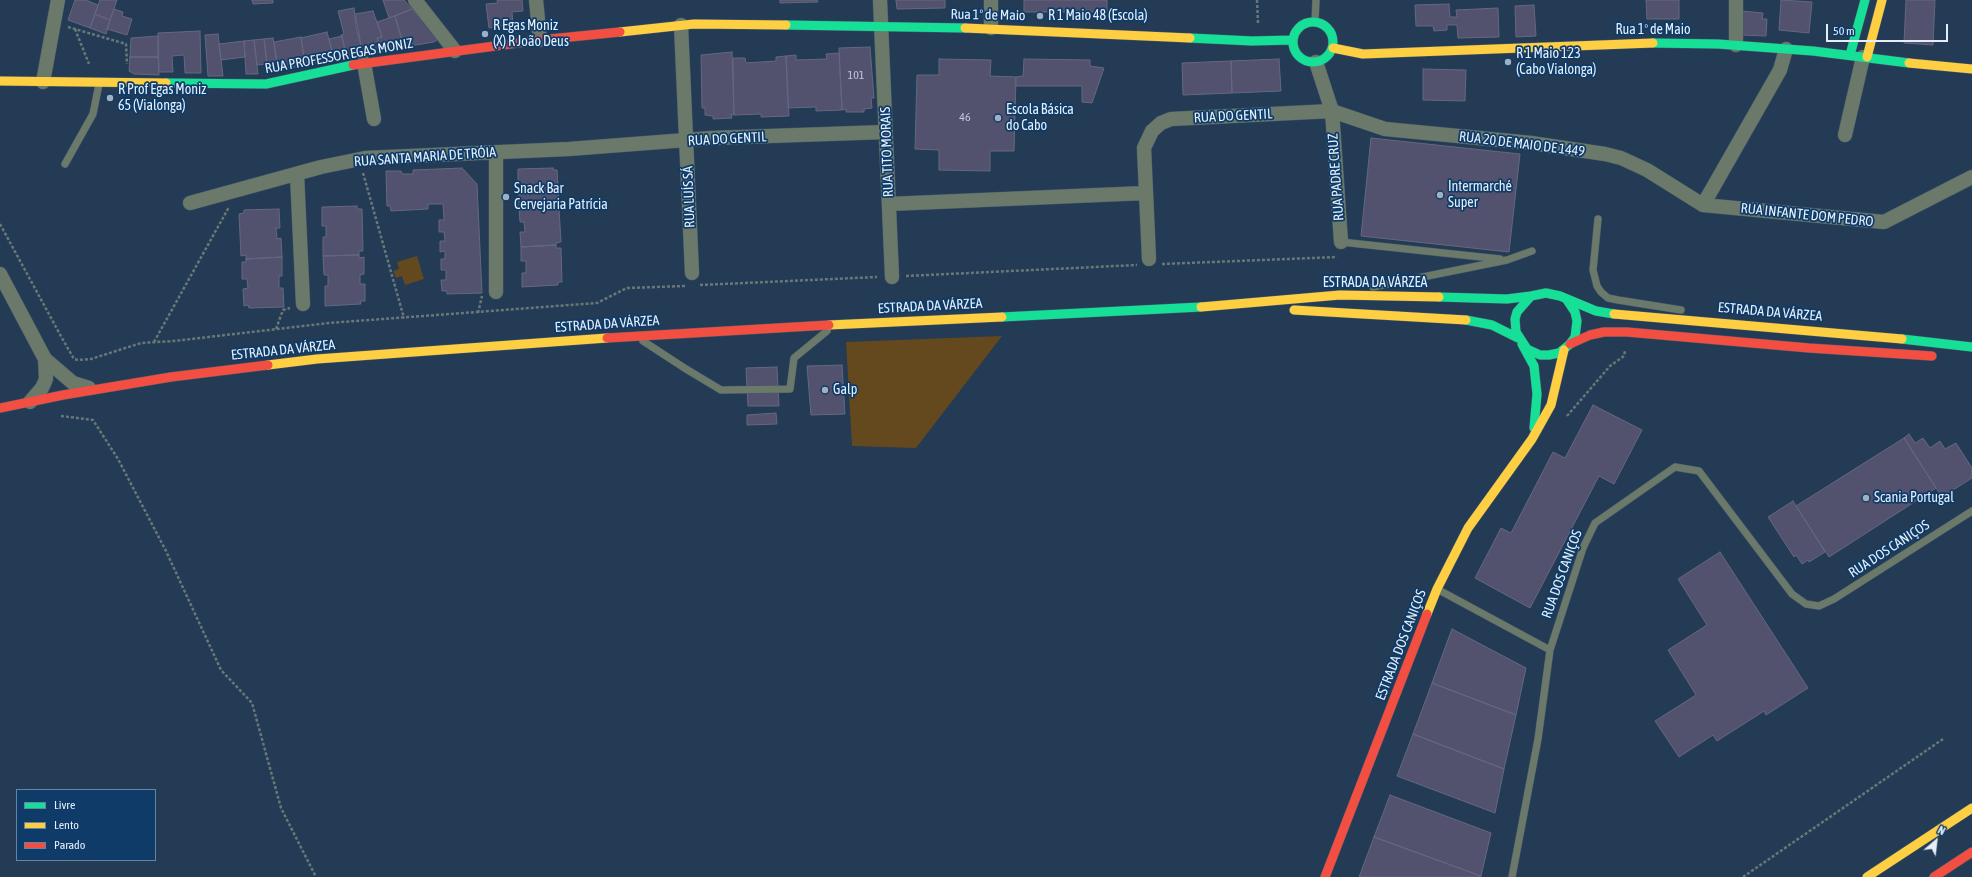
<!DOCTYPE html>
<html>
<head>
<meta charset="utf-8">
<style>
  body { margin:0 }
  #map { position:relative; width:1972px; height:877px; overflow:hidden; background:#233b54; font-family:"Asap Condensed",sans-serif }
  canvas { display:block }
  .legend { position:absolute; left:16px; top:789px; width:140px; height:72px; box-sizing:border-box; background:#0f3b68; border:1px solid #6583a2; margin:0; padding:5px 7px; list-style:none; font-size:12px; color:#e5effa }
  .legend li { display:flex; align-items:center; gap:8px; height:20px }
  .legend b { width:20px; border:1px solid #6583a2 }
  .north { position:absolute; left:1916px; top:821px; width:40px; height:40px; -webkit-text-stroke:3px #0f3b68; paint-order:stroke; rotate:28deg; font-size:11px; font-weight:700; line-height:16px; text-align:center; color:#e5effa }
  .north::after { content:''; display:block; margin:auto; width:14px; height:18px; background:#e5effa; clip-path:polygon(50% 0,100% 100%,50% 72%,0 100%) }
  .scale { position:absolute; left:1826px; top:24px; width:122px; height:18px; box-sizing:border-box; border:2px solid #e5effa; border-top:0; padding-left:5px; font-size:12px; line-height:14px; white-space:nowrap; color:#e5effa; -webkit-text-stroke:3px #0f3b68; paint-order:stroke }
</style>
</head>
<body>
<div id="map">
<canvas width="1972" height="877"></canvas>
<ul class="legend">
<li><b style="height:5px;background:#16e098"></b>Livre</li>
<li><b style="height:5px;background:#ffcf43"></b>Lento</li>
<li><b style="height:5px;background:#f24e42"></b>Parado</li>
</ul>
<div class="north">N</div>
<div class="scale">50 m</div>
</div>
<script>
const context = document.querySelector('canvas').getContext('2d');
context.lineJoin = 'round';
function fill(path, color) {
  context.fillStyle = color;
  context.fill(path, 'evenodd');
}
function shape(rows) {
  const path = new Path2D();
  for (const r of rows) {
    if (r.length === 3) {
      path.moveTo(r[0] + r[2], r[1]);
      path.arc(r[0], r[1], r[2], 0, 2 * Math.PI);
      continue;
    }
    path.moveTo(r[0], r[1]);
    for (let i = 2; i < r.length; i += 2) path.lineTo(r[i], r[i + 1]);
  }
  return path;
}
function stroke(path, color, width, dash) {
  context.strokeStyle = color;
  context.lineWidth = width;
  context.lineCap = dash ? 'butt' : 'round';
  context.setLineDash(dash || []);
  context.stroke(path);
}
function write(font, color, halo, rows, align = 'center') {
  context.font = font + ' "Asap Condensed",sans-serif';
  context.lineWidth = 3.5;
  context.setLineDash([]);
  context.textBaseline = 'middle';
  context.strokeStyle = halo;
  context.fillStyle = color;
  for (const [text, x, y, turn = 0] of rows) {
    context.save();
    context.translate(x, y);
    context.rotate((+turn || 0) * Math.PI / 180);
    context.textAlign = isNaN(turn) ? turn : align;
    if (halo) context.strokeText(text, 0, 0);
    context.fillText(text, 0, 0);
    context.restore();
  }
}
fill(shape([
  [417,256,424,279,405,285,402,276,396,278,393,271,399,269,397,262],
  [1002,336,916,448,852,446,846,342]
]), '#64481e');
const building = shape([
  [75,0,86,0,98,5,90,28,68,20,75,0],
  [100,0,117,0,110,20,95,14,100,0],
  [252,0,273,0,273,3,253,4,252,0],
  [383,0,404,0,412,9,389,18,383,0],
  [497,0,522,0,523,11,512,12,513,25,489,28,486,4,498,3,497,0],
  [780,0,817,0,818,2,780,3,780,0],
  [896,0,945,0,945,8,897,9,896,0],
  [1024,0,1107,0,1107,12,1024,12,1024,0],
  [1646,0,1679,0,1679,19,1647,19,1646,0],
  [1781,0,1812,2,1809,33,1779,30,1781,0],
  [1906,0,1935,0,1933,45,1904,43,1906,0],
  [1449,4,1450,17,1457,17,1456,10,1498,8,1499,37,1458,38,1457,25,1447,25,1447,30,1434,31,1433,26,1416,26,1415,5,1449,4],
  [1534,5,1536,36,1516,37,1515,6,1534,5],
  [354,8,356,26,363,55,347,58,341,35,344,34,338,11,354,8],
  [114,9,123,12,122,16,132,19,127,35,107,29,114,9],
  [412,9,436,36,437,40,434,42,404,47,395,16,412,9],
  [373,11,382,37,377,38,381,52,363,55,355,14,373,11],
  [1742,11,1763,13,1762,19,1767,19,1766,36,1741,35,1742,11],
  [95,14,110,20,106,34,90,28,95,14],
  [395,16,404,47,381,52,377,38,382,37,377,22,395,16],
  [200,31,201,73,185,73,184,55,172,56,173,72,159,72,158,33,200,31],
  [327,32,334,59,305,65,301,38,327,32],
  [218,34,223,76,208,76,205,35,218,34],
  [158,36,158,57,130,57,131,38,158,36],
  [342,36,345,49,332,52,329,39,342,36],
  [301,37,305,65,278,70,274,42,301,37],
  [273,38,277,63,267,64,264,39,273,38],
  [264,39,267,64,257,65,254,40,264,39],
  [254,40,258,74,246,74,244,41,254,40],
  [244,41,245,57,221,60,219,44,244,41],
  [870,47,874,98,871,98,872,108,864,109,864,112,846,112,846,109,842,110,839,48,870,47],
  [732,52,734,115,731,114,732,118,713,119,713,116,705,115,705,108,702,108,701,55,732,52],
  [839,53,842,110,816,111,816,107,788,108,786,56,796,55,796,60,827,59,826,54,839,53],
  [786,56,789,116,761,117,761,114,734,115,733,58,745,58,746,63,776,61,776,57,786,56],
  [130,57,158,57,159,75,134,74,129,71,130,57],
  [939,59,991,60,990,76,1016,77,1014,151,990,151,990,171,939,170,939,150,915,149,917,75,939,75,939,59],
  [1024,59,1090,60,1090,66,1104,68,1092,103,1082,102,1082,86,1015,86,1016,77,1023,76,1024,59],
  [1279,59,1281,91,1232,93,1231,61,1279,59],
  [1231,61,1232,93,1183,95,1182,63,1231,61],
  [1423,69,1466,70,1465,101,1423,100,1423,69],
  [1371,138,1520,154,1509,252,1361,236,1371,138],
  [462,168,477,184,482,293,447,294,447,291,442,291,441,280,446,280,446,270,441,270,441,259,445,259,445,251,440,252,440,241,445,241,444,232,439,232,439,220,444,220,443,204,428,204,428,209,391,211,390,206,387,206,386,171,401,171,402,174,413,174,413,170,462,168],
  [553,168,553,170,557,170,559,203,555,203,555,206,519,208,519,194,523,194,523,183,518,183,518,169,553,168],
  [357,206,357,209,362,209,363,251,359,251,359,255,323,256,323,237,326,237,326,226,322,226,322,207,357,206],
  [555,206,555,209,559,209,561,242,556,243,556,245,521,247,520,232,525,232,524,222,520,222,519,208,555,206],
  [279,209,280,228,276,228,277,239,281,238,282,257,246,259,246,255,241,256,239,214,244,213,244,210,279,209],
  [556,245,556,248,561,248,562,282,558,282,558,285,522,287,522,273,526,273,526,261,521,261,521,247,556,245],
  [359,255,359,258,364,257,364,274,360,275,360,284,365,284,365,301,360,301,361,304,325,306,325,286,328,286,328,275,324,275,323,256,359,255],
  [282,257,282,276,279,276,279,288,283,288,284,307,249,308,248,305,244,306,243,289,248,288,247,279,242,279,242,262,246,262,246,259,282,257],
  [842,365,845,414,811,415,807,366,842,365],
  [777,367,779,406,748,406,746,368,777,367],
  [1593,405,1642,430,1614,484,1599,476,1530,608,1475,578,1501,528,1511,533,1553,452,1565,458,1593,405],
  [776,413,777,424,747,425,747,415,776,413],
  [1909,434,1915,443,1923,438,1930,448,1940,441,1945,449,1956,443,1972,468,1972,478,1942,497,1904,438,1909,434],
  [1904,438,1936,488,1829,557,1796,506,1904,438],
  [1793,501,1825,552,1809,562,1808,560,1802,564,1796,555,1794,557,1768,517,1793,501],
  [1720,552,1808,688,1766,715,1764,711,1717,741,1713,735,1679,757,1655,721,1696,695,1668,650,1707,625,1678,579,1720,552],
  [1452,629,1526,668,1516,715,1432,683,1452,629],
  [1432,683,1516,715,1504,769,1413,734,1432,683],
  [1413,734,1504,769,1495,813,1397,776,1413,734],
  [1390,795,1491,833,1481,876,1374,837,1390,795],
  [1374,837,1481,876,1481,877,1359,877,1374,837]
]);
fill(building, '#53526e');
stroke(building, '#64687e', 1);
const lane = shape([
  [1315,22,1316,0],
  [65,164,93,114,99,84],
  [1598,219,1593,270,1597,286,1601,292,1608,298,1618,300,1681,310],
  [1341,242,1500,259],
  [1373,287,1507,260,1532,251],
  [643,341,686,369,721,390,790,389,794,358,827,331],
  [1437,589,1550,650],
  [1512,877,1538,739,1550,650,1583,548,1595,523,1675,467,1699,471,1792,594,1806,604,1819,606,1834,599,1972,511]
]);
const street = shape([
  [415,0,455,51],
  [536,0,540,40],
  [880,0,892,277],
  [1736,0,1736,45],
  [681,25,692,273],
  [991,28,991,0],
  [1316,62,1332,111,1341,242],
  [364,63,374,119],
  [43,82,58,0],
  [1845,135,1863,57],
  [496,152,496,292],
  [297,174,303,304],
  [190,203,321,167,365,158,569,149,712,138,885,132],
  [889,204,1145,193],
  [1703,205,1780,70,1786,49],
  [1149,259,1144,148,1152,131,1161,123,1171,119,1332,111,1385,129,1531,143,1605,154,1621,158,1647,170,1703,205,1884,222,1972,177],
  [0,274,45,359,46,379,42,388,30,402],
  [45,359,73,383,89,388]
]);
const fast = shape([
  [1313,42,20],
  [786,25,965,28],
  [1190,38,1252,41,1293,40],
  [1653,43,1718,44,1813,51,1909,63],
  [1850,55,1865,0],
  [166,83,266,84,353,65],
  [1439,297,1507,299,1531,296],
  [1567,300,1575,312,1577,321,1575,337,1570,344,1559,353,1549,355,1540,355,1527,349,1516,332,1515,319,1517,312,1531,296,1546,293,1560,296,1596,311,1614,314],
  [1002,317,1201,307],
  [1466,320,1492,325,1518,338],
  [1902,339,1972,347],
  [1522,344,1534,366,1537,394,1534,428]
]);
const slow = shape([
  [965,28,1190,38],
  [620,32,694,24,786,25],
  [1333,48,1363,54,1653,43],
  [1867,57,1882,0],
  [1909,63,1972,69],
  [0,81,166,83],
  [1201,307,1340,295,1439,297],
  [1294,310,1466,320],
  [1614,314,1902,339],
  [829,325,1002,317],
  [268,365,317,359,607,338],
  [1427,614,1437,589,1468,528,1532,439,1551,405,1564,350],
  [1867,877,1972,808]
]);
const jam = shape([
  [353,65,540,40,620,32],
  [607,338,829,325],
  [1570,344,1590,335,1604,332,1627,332,1809,348,1932,356],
  [0,408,63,395,171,377,268,365],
  [1325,877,1427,614],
  [1934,877,1972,852]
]);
stroke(lane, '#46586a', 8);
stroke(street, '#46586a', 15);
stroke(fast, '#46586a', 10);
stroke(slow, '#46586a', 10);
stroke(jam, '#46586a', 10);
stroke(shape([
  [1257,0,1258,23],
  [68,27,126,44,127,64],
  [75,29,89,64],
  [363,173,404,318],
  [0,224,63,340,74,359,78,360,91,359,141,343,174,341,329,323,597,303,627,288,685,286],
  [1162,264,1337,257],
  [906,276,1137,265],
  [700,285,877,277],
  [478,313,482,296],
  [276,329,283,310,290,308],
  [154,342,229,207],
  [61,416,93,420,118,459,166,551,221,670,252,703,281,808,316,877],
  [1567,416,1610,366,1624,356,1625,351],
  [1743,877,1943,739]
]), '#697777', 2.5, [3, 2]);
stroke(lane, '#6a7969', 7);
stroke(street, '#6a7969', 14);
stroke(fast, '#16e098', 9);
stroke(slow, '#ffcf43', 9);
stroke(jam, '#f24e42', 9);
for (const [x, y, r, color] of [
  [1040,16,4,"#a1b0c0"],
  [485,34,4,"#a1b0c0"],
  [1508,62,4,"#a1b0c0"],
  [110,98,4,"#a1b0c0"],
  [998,118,4,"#a1b0c0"],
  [1440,195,4,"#a1b0c0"],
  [506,197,4,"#a1b0c0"],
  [825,390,4,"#a1b0c0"],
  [1866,498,4,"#a1b0c0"]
]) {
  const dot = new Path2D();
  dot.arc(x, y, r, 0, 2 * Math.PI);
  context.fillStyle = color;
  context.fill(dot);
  stroke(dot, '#0f3b68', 1.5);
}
write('12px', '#c0c8d7', null, [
  ["101",856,75],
  ["46",965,117]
]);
write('14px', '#e5effa', '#0f3b68', [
  ["Rua 1º de Maio",988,15,1],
  ["Rua 1º de Maio",1653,30],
  ["RUA PROFESSOR EGAS MONIZ",339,56,-10],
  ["RUA DO GENTIL",1233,116,-3],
  ["RUA DO GENTIL",727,139,-3],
  ["RUA 20 DE MAIO DE 1449",1522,144,7],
  ["RUA TITO MORAIS",887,152,-92],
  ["RUA SANTA MARIA DE TRÓIA",425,157,-4],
  ["RUA PADRE CRUZ",1336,177,-94],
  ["RUA LUÍS SÁ",689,197,-92],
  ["RUA INFANTE DOM PEDRO",1807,215,6],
  ["ESTRADA DA VÁRZEA",1375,283],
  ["ESTRADA DA VÁRZEA",930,306,-3],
  ["ESTRADA DA VÁRZEA",1770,312,5],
  ["ESTRADA DA VÁRZEA",607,324,-4],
  ["ESTRADA DA VÁRZEA",283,350,-6],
  ["RUA DOS CANIÇOS",1889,549,-33],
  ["RUA DOS CANIÇOS",1562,574,-70],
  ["ESTRADA DOS CANIÇOS",1401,645,-69]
]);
write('14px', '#e5effa', '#0f3b68', [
  ["R 1 Maio 48 (Escola)",1048,16],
  ["R Egas Moniz",493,26],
  ["(X) R João Deus",493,42],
  ["R 1 Maio 123",1516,54],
  ["(Cabo Vialonga)",1516,70],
  ["R Prof Egas Moniz",118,90],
  ["65 (Vialonga)",118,106],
  ["Escola Básica",1006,110],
  ["do Cabo",1006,126],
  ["Intermarché",1448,187],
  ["Super",1448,203],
  ["Snack Bar",514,189],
  ["Cervejaria Patrícia",514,205],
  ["Galp",833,390],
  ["Scania Portugal",1874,498]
], 'left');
</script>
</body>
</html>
